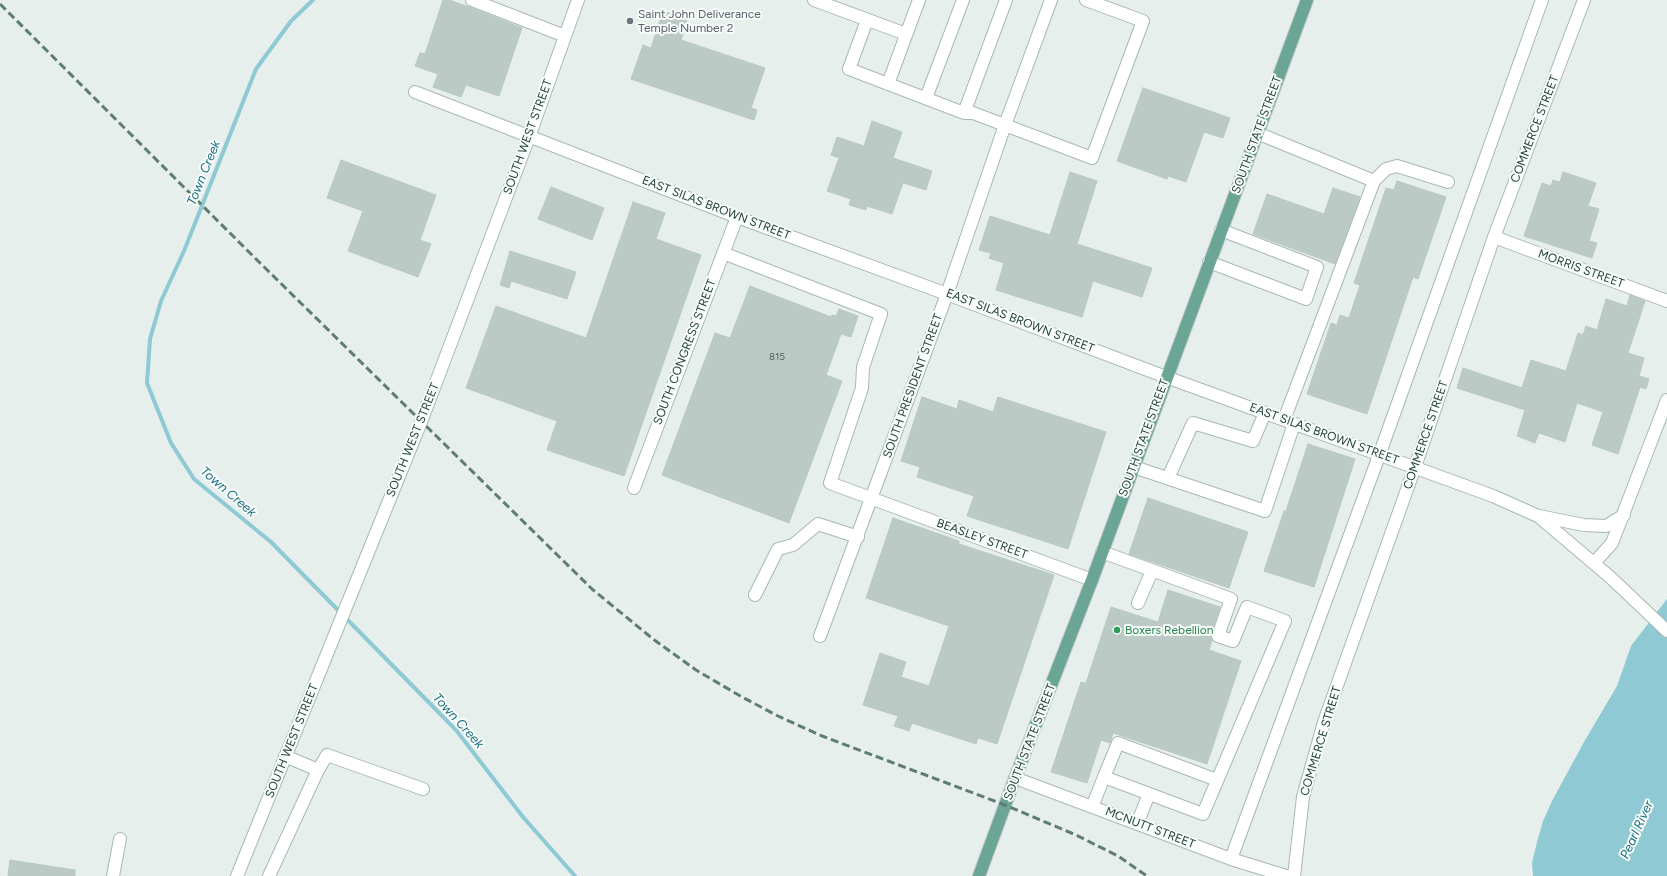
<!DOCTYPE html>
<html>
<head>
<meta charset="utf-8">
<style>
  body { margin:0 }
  canvas { display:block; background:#e6efeb }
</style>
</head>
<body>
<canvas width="1667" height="876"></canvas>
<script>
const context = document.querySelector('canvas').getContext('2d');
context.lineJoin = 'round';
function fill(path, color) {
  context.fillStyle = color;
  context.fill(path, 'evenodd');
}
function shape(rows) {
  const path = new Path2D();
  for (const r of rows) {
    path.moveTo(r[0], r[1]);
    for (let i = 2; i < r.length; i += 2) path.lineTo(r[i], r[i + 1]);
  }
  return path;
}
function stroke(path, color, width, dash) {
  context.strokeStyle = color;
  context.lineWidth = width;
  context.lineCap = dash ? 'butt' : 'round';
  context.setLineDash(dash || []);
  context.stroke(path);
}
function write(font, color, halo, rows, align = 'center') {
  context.font = font + ' Figtree,sans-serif';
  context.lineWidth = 4;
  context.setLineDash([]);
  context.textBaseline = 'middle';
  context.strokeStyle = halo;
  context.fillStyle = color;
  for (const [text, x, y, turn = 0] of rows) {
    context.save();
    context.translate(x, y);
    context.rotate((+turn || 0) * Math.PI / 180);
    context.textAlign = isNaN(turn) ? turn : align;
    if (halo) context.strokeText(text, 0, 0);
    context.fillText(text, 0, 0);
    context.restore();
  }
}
fill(shape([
  [1667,599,1667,876,1533,876,1532,863,1537,842,1543,821,1552,801,1584,742,1617,686,1631,646]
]), '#8ec9d4');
stroke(shape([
  [313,0,291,21,256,69,184,251,161,301,150,339,147,383,171,443,194,479,271,542,456,730,523,817,575,876]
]), '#8ec9d4', 4);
const building = shape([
  [443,0,449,0,469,7,522,28,499,96,466,85,461,97,433,87,438,74,415,66,420,53,425,54,443,0],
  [663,11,687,20,681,40,765,68,751,108,757,110,754,120,631,79,643,45,651,48,663,11],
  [1143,88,1230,118,1223,138,1204,132,1186,182,1168,176,1167,179,1117,161,1143,88],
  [872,121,902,132,893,158,932,171,926,190,903,183,892,214,867,206,866,210,849,205,851,199,827,191,839,158,831,155,837,137,864,146,872,121],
  [341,160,436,195,420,240,431,244,418,277,348,251,363,211,327,198,341,160],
  [1070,172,1097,181,1077,244,1152,268,1142,297,1093,281,1082,317,996,290,1004,263,989,258,991,253,979,250,990,216,1050,235,1070,172],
  [1563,172,1596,183,1588,206,1599,209,1589,241,1597,243,1592,258,1524,236,1542,183,1551,186,1553,180,1560,182,1563,172],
  [1397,181,1446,197,1418,279,1413,277,1367,414,1307,394,1331,323,1337,325,1340,315,1349,318,1360,285,1354,283,1386,188,1394,190,1397,181],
  [551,187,604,208,592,240,538,219,551,187],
  [1333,188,1360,197,1335,264,1253,234,1267,194,1324,214,1333,188],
  [633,202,665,213,656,239,701,255,624,476,547,450,557,421,466,388,496,306,586,338,633,202],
  [510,251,576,272,567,299,511,281,509,288,500,285,510,251],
  [750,286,831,317,832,315,836,316,839,309,858,316,851,337,841,334,826,375,842,381,789,523,662,475,715,333,730,338,750,286],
  [1630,295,1645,301,1628,353,1644,358,1639,376,1649,379,1646,389,1640,387,1618,454,1592,445,1603,412,1577,403,1565,442,1539,433,1535,443,1517,436,1525,410,1457,388,1463,368,1522,388,1531,360,1566,371,1578,333,1583,335,1586,326,1597,330,1606,299,1627,306,1630,295],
  [922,397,957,409,959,400,993,412,998,397,1106,432,1068,549,967,516,974,496,917,477,920,467,901,461,922,397],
  [1308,444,1355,459,1314,587,1264,571,1284,511,1286,511,1308,444],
  [1148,498,1248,532,1229,588,1129,554,1148,498],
  [893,518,959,541,959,544,1054,575,997,744,978,738,976,744,912,723,909,731,894,726,898,716,863,705,880,653,906,662,901,677,929,686,949,626,866,598,893,518],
  [1168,590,1220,607,1211,634,1212,641,1209,650,1241,661,1207,764,1113,733,1110,743,1101,740,1087,783,1051,772,1081,682,1086,683,1111,607,1158,622,1168,590],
  [10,860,75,870,75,876,8,876,10,860]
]);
fill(building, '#bbcac4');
stroke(building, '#b8c9c2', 1);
const minor = shape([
  [472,0,565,36],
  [814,0,906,34],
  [867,20,849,69,964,113,1006,0],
  [888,84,919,0],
  [415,92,737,217,947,294,1166,377,1493,496,1538,516,1610,577,1667,631],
  [926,98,963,0],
  [964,113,973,113,1092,158,1143,21,1086,0],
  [1257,133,1374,181,1386,169,1397,166,1448,182],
  [1494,237,1667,301],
  [723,253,881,314,863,367,862,388,830,483,1092,580],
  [1209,262,1306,299,1317,267,1221,230],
  [1284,420,1374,181],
  [1134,467,1265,511,1294,424],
  [1168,478,1193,423,1253,441,1265,413],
  [634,488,737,217],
  [1539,516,1584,525,1606,526,1624,515],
  [1594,563,1612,543,1667,400],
  [755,595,778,549,793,545,818,524,858,537],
  [1138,603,1152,571],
  [820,636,947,294,1005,125,1051,0],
  [285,756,318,770],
  [1104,777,1118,743,1217,780],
  [1015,778,1231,859,1286,876],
  [1092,807,1104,777,1203,814,1285,621,1247,607,1233,641,1218,636,1231,599,1102,552],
  [1137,824,1149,794],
  [1231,859,1380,453,1542,0],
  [113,876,120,839],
  [237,876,421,422,529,137,578,0],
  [269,876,318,770,327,755,423,789],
  [1294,876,1303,797,1324,722,1415,467,1494,237,1584,0]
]);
const major = shape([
  [979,876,1015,778,1092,580,1307,0]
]);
stroke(minor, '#a8b8b2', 14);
stroke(major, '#c2cac8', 14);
stroke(minor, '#fff', 12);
stroke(major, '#6aa596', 12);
stroke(shape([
  [0,4,256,259,592,589,653,639,696,670,742,697,778,716,822,736,1005,805,1076,835,1118,856,1147,876]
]), '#5f7d75', 3, [8, 4]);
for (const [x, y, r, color] of [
  [630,21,4,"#6b7280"],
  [1117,630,4,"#2e9e5b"]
]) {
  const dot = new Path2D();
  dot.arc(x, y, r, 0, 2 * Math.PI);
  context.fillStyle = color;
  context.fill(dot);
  stroke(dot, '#f7fbf9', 1.5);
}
write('10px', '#4a645c', null, [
  ["815",777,357]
]);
write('12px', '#5b616d', '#f7fbf9', [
  ["Saint John Deliverance",638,14],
  ["Temple Number 2",638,28]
], 'left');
write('12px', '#24423a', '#f7fbf9', [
  ["COMMERCE STREET",1535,129,-69],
  ["SOUTH STATE STREET",1257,135,-70],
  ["SOUTH WEST STREET",528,137,-70],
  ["EAST SILAS BROWN STREET",716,208,21],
  ["MORRIS STREET",1581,269,20],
  ["EAST SILAS BROWN STREET",1020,321,21],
  ["SOUTH CONGRESS STREET",685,352,-69],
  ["SOUTH PRESIDENT STREET",913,386,-70],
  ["EAST SILAS BROWN STREET",1324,434,20],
  ["COMMERCE STREET",1426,435,-71],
  ["SOUTH STATE STREET",1144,438,-70],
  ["SOUTH WEST STREET",413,440,-68],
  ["BEASLEY STREET",982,539,20],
  ["SOUTH WEST STREET",292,741,-68],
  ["COMMERCE STREET",1321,741,-73],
  ["SOUTH STATE STREET",1030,742,-69],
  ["MCNUTT STREET",1150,828,21]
]);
write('12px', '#27864d', '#f7fbf9', [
  ["Boxers Rebellion",1125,630]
], 'left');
write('italic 13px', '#1c6f80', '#f7fbf9', [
  ["Town Creek",204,173,-68],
  ["Town Creek",228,492,41],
  ["Town Creek",458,721,48],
  ["Pearl River",1637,830,-66]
]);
</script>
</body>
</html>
